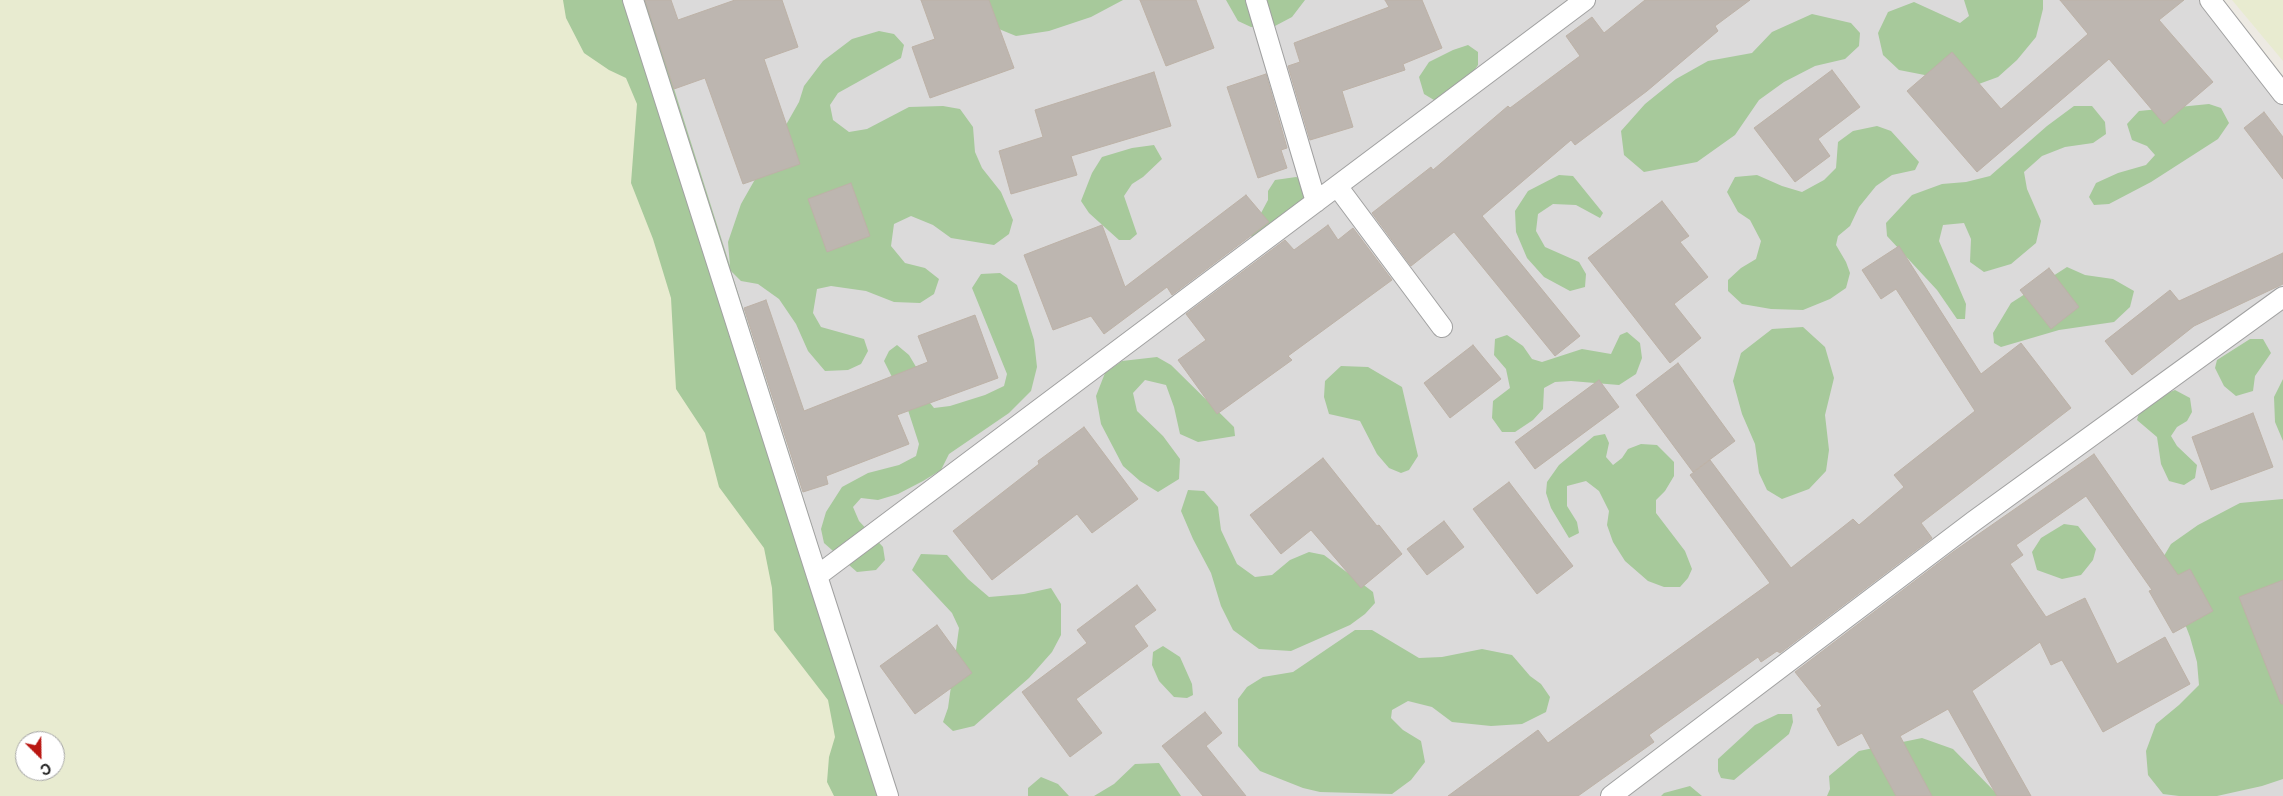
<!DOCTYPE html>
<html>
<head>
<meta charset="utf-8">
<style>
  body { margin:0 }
  #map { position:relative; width:2283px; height:796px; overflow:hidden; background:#edeae3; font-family:Inter,sans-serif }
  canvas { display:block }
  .north { position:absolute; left:15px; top:731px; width:50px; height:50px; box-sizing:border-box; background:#fff; border:1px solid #a5a5a5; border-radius:50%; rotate:157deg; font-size:14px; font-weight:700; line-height:20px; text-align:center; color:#1d1d1d }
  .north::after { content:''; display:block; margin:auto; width:18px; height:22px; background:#b91611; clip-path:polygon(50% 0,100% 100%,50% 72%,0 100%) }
</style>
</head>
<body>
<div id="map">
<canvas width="2283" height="796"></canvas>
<div class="north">С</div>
</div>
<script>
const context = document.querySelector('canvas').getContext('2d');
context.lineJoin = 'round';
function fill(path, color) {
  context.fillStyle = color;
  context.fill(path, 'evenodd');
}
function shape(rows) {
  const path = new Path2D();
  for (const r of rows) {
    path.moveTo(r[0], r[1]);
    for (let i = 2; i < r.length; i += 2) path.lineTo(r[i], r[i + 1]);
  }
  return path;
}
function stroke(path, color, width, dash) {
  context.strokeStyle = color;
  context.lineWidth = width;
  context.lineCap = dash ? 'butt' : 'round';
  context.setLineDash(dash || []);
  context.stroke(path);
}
fill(shape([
  [633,0,2207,0,2283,101,2283,796,888,796]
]), '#dbdada');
fill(shape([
  [0,0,633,0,888,796,0,796],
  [25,741,55,741,55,771,25,771],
  [2232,0,2283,0,2283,61]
]), '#e8ebd0');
fill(shape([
  [563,0,646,0,730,266,728,242,741,204,799,102,804,86,823,61,852,39,879,31,894,34,904,45,901,58,838,93,830,105,833,120,849,132,867,129,909,107,943,106,960,109,973,127,975,152,982,168,1001,192,1013,220,1009,234,994,245,951,238,933,225,911,216,894,224,891,246,905,263,925,268,939,279,934,294,920,303,894,302,866,291,831,286,817,289,813,313,821,327,864,339,868,351,861,364,848,370,825,371,808,351,796,324,779,299,758,284,741,281,731,271,898,796,834,796,827,782,829,757,835,737,828,700,774,630,772,588,764,548,719,487,705,433,676,389,671,298,653,239,631,183,637,104,626,78,609,70,584,53,566,18],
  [928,0,1123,0,1091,17,1049,31,1016,36],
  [1226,0,1305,0,1292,17,1275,26,1251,27,1238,21],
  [1964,0,2043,0,2043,9,2036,37,2017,60,1998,77,1976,85,1899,70,1883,55,1878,33,1888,12,1914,2,1960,23,1969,16],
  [1812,14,1851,23,1860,33,1859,46,1845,59,1815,66,1784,82,1759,100,1735,135,1697,162,1644,172,1624,155,1621,131,1645,104,1676,79,1708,61,1752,53,1772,32],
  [1468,45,1478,52,1478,65,1473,72,1454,89,1434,100,1424,94,1419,77,1429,62,1453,50],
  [2209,104,2221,108,2229,123,2218,139,2151,182,2109,204,2094,205,2089,197,2096,183,2118,173,2146,165,2155,155,2147,146,2132,140,2127,124,2139,111],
  [2074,106,2092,106,2105,122,2106,134,2093,143,2065,147,2042,156,2024,172,2027,189,2041,221,2036,243,2011,264,1984,272,1970,262,1971,239,1964,223,1943,225,1939,241,1966,304,1965,319,1957,319,1937,290,1887,236,1886,223,1912,195,1942,184,1966,182,1990,176,2047,126],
  [1877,126,1891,131,1919,162,1915,170,1892,175,1876,186,1859,207,1850,226,1838,236,1836,245,1846,262,1850,273,1846,288,1830,299,1803,310,1771,309,1742,304,1728,291,1728,280,1741,268,1756,259,1761,241,1750,220,1738,212,1727,192,1735,177,1757,175,1782,186,1802,192,1824,180,1836,168,1838,142,1853,131],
  [1154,145,1162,159,1143,177,1132,184,1124,196,1137,234,1130,240,1119,240,1089,213,1081,201,1092,173,1102,157,1132,148],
  [1559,175,1573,176,1603,213,1600,218,1576,205,1553,204,1538,214,1536,231,1545,247,1579,262,1586,274,1585,287,1570,291,1544,277,1527,258,1516,232,1515,211,1528,191],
  [1296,177,1320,183,1328,205,1267,246,1251,236,1253,228,1268,200,1268,191,1275,180],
  [2067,267,2085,275,2113,279,2134,291,2130,307,2114,322,2059,330,2001,347,1994,343,1993,333,2011,303],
  [1000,273,1017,285,1034,340,1037,367,1031,391,1009,413,949,454,941,470,923,481,898,494,878,500,861,498,853,507,859,521,883,547,885,560,876,570,857,572,824,543,821,529,826,512,842,487,868,473,899,465,916,456,919,444,907,407,884,361,889,351,897,345,909,355,922,377,926,398,934,408,950,406,985,395,1004,386,1007,374,972,288,981,274],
  [1803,327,1825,347,1834,378,1825,415,1829,450,1826,471,1809,489,1782,499,1767,490,1759,473,1755,444,1742,414,1733,381,1741,353,1772,329],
  [1627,332,1640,343,1642,358,1636,374,1619,385,1571,381,1555,382,1544,388,1543,409,1533,420,1515,432,1502,432,1492,418,1493,401,1510,388,1506,369,1494,355,1495,339,1507,335,1523,346,1532,359,1542,362,1582,349,1611,354,1620,335],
  [2250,339,2263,339,2271,353,2255,376,2253,391,2236,396,2224,386,2215,368,2217,360],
  [1157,357,1171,365,1234,427,1235,436,1198,442,1180,434,1174,407,1166,385,1145,380,1133,393,1137,411,1163,436,1180,459,1179,479,1158,492,1140,481,1123,466,1101,424,1096,396,1105,373,1122,361],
  [1341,366,1368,367,1402,387,1418,456,1409,470,1401,473,1389,468,1377,454,1360,421,1329,414,1324,397,1325,381],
  [2283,379,2283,441,2275,422,2274,397],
  [2175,390,2190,398,2192,412,2187,421,2177,427,2171,436,2177,446,2197,465,2195,478,2184,485,2169,481,2161,464,2157,437,2137,420,2140,409,2157,397],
  [1605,434,1609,443,1606,457,1613,465,1622,458,1628,449,1641,444,1657,445,1674,462,1674,476,1665,491,1656,500,1656,513,1685,551,1692,569,1688,578,1680,587,1664,587,1648,581,1625,561,1613,542,1607,525,1609,511,1599,491,1586,481,1567,486,1567,506,1577,522,1579,533,1569,538,1551,508,1546,493,1547,482,1559,465,1594,436],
  [1188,490,1204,491,1218,507,1221,530,1237,564,1255,577,1272,575,1290,560,1309,552,1324,555,1373,592,1375,603,1365,614,1350,625,1291,651,1259,649,1233,630,1221,606,1211,573,1193,539,1181,511],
  [2283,499,2283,779,2262,786,2217,796,2179,796,2163,794,2148,775,2146,751,2156,724,2179,705,2199,685,2197,662,2190,637,2161,561,2171,544,2198,525,2240,503],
  [2064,524,2078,526,2096,549,2093,560,2081,575,2062,579,2037,570,2032,552,2041,538],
  [921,554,947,555,968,579,989,597,1024,594,1051,588,1061,604,1061,635,1052,652,1029,678,974,726,953,731,943,722,948,708,959,628,952,613,912,570],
  [1355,630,1372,630,1419,658,1442,657,1482,649,1512,655,1530,676,1541,684,1550,697,1546,712,1522,724,1491,726,1452,722,1432,707,1408,701,1392,710,1391,718,1403,730,1421,741,1425,762,1411,780,1392,794,1320,792,1303,788,1260,771,1238,746,1238,699,1247,687,1263,677,1293,672],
  [1163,646,1180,657,1192,684,1193,695,1187,698,1174,697,1159,681,1152,665,1153,652],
  [1778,714,1792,714,1793,722,1789,734,1734,780,1721,778,1718,771,1718,759,1755,725],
  [1922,738,1953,749,1999,796,1827,796,1830,789,1829,776,1859,751],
  [1159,763,1181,796,1094,796,1114,784,1135,764],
  [1041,777,1058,784,1069,796,1028,796,1028,788],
  [1690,786,1702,796,1661,796,1664,793]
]), '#a7c99b');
const building = shape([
  [645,0,671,0,678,20,735,0,782,0,798,47,764,59,800,164,743,184,705,78,674,89,645,0],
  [921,0,989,0,1014,68,930,98,912,47,935,39,921,0],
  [1140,0,1196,0,1214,48,1166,66,1140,0],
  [1385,0,1422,0,1442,48,1403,64,1405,70,1342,91,1353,127,1310,140,1288,66,1300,62,1294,43,1389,7,1385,0],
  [1645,0,1750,0,1715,26,1718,31,1647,91,1575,145,1571,140,1482,216,1580,336,1555,356,1454,232,1411,266,1372,213,1431,167,1433,170,1508,106,1510,108,1580,56,1566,36,1592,17,1604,33,1645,0],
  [2060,0,2184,0,2159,20,2213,82,2164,124,2109,59,1977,172,1907,91,1952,52,2001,109,2088,34,2060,0],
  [1832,70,1860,107,1818,139,1830,156,1795,182,1754,128,1832,70],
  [1154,72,1171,126,1071,156,1077,175,1011,194,999,151,1043,137,1035,110,1154,72],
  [1266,74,1287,148,1281,150,1287,168,1258,178,1227,87,1266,74],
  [2264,112,2283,137,2283,179,2244,128,2264,112],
  [851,183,870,236,827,252,808,199,851,183],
  [1246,195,1269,222,1172,295,1167,287,1104,334,1091,316,1053,330,1024,255,1102,225,1125,287,1246,195],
  [1662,201,1689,236,1680,242,1708,277,1674,304,1701,338,1670,363,1588,258,1662,201],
  [1328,225,1338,240,1353,228,1392,280,1288,356,1292,360,1217,414,1178,360,1206,340,1186,314,1285,240,1294,250,1328,225],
  [1899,246,1981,374,2021,343,2071,408,1921,523,1932,538,1780,653,1777,651,1761,662,1758,657,1649,735,1654,742,1578,796,1448,796,1538,730,1548,743,1770,583,1690,475,1710,460,1791,568,1853,519,1859,525,1904,487,1894,475,1975,411,1896,289,1881,299,1862,270,1899,246],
  [2283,253,2283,284,2194,326,2132,375,2105,341,2170,290,2179,301,2283,253],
  [2049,268,2079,307,2051,329,2020,290,2049,268],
  [766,300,804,411,928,362,918,336,975,315,998,378,897,415,909,444,826,476,828,484,803,492,744,308,766,300],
  [1473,345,1501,379,1450,418,1424,383,1473,345],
  [1678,363,1735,441,1693,472,1636,395,1678,363],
  [1599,380,1619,407,1535,469,1515,442,1599,380],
  [2253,413,2273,467,2211,490,2192,437,2253,413],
  [1084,427,1138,499,1092,533,1077,514,992,580,953,531,1039,464,1038,461,1084,427],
  [2094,454,2178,575,2190,569,2213,611,2173,633,2149,591,2152,590,2086,496,2016,545,2023,555,2010,564,2046,617,2085,598,2117,664,2165,637,2190,684,2103,732,2062,660,2051,665,2040,642,1972,691,2031,796,1997,796,1948,709,1900,736,1932,796,1896,796,1862,733,1838,746,1817,709,1822,706,1795,672,1953,552,2094,454],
  [1323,458,1377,526,1379,525,1402,554,1361,588,1311,530,1281,554,1250,515,1323,458],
  [1509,482,1573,566,1537,594,1473,509,1509,482],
  [1444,521,1464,547,1427,575,1407,549,1444,521],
  [2283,580,2283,704,2281,704,2239,597,2283,580],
  [1137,585,1156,610,1134,626,1148,646,1076,699,1102,733,1070,757,1022,692,1087,643,1077,630,1137,585],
  [937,625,972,673,915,714,880,666,937,625],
  [1205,712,1222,733,1206,746,1246,796,1203,796,1162,746,1205,712]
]);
fill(building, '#bdb6b0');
stroke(building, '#bdb2a7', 1);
const lane = shape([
  [633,0,817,576,1585,0],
  [1256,0,1316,202],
  [2210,0,2283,94],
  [1337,186,1442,327],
  [817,576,888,796],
  [1611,796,1974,521,2283,297]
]);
stroke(lane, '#a1a1a1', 22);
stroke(lane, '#fff', 20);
</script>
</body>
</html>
